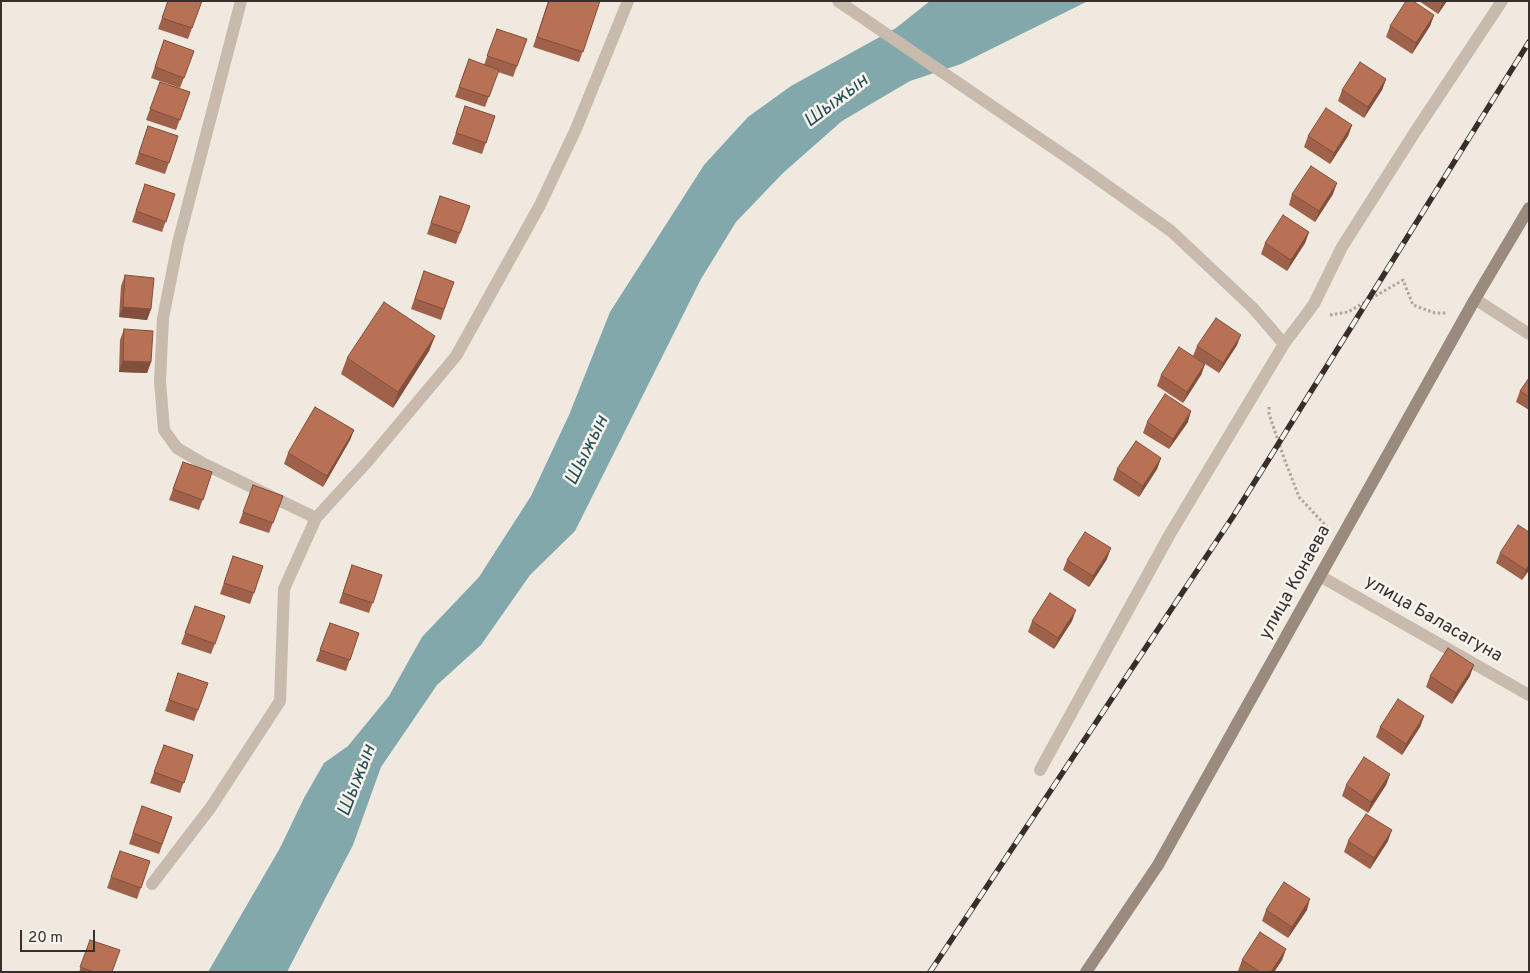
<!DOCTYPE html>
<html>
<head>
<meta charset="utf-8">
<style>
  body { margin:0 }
  #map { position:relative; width:1530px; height:973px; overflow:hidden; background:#f0e9e0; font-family:Overpass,sans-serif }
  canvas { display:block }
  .frame { position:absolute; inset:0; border:2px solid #372f2b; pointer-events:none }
  .scale { position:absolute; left:20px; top:930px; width:75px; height:22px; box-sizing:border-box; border:2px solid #372f2b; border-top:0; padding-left:6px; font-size:15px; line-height:18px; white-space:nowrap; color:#372f2b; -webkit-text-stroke:4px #f8f3ec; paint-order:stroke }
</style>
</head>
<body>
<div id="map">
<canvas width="1530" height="973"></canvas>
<div class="frame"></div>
<div class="scale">20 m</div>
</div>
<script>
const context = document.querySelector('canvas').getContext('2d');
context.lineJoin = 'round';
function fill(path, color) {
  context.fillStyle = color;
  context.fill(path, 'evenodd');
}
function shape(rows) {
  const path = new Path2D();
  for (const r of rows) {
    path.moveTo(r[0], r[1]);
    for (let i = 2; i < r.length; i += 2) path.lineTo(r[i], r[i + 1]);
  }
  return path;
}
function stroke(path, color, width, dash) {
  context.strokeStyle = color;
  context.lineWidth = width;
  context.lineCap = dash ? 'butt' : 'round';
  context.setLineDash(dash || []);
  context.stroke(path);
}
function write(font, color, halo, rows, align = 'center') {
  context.font = font + ' Overpass,sans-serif';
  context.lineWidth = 5;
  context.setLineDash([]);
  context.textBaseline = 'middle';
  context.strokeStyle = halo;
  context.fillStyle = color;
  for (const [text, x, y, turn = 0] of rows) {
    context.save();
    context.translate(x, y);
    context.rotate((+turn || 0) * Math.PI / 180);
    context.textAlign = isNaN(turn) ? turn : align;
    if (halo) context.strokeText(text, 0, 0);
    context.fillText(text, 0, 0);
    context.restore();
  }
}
fill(shape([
  [930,1,1088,1,961,64,910,81,842,121,783,173,736,222,701,279,575,531,530,575,481,645,437,685,381,767,353,845,287,972,208,972,280,848,304,798,324,763,348,746,389,696,422,637,479,577,531,496,569,415,610,312,704,165,748,117,791,86,896,28]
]), '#82a8ab');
stroke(shape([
  [1330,315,1348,312,1403,280,1413,305,1435,313,1446,313],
  [1269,407,1269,414,1284,458,1299,497,1327,527]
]), '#b3a497', 3, [2.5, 2.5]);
stroke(shape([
  [241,1,178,243,163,318,160,381,164,430,177,448,204,464,316,518],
  [838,1,1074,162,1171,231,1253,308,1284,344],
  [1475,299,1529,334],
  [1320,576,1529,695],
  [1040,770,1170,534,1284,344,1314,304,1342,247,1415,132,1502,1],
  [152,884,211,807,280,701,284,589,316,518,368,461,456,356,540,205,576,129,628,1]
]), '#c8baad', 12);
stroke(shape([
  [1086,972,1158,865,1475,299,1529,208]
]), '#9b8a7e', 12);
const rail = shape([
  [930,972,1234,515,1529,42]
]);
stroke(rail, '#372f2b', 5.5);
stroke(rail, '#f8f3ec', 4, [11]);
fill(shape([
  [168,1,202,1,188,39,158,29],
  [548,1,600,1,579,62,533,47],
  [1419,1,1447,1,1438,14],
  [1434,15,1430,26,1412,54,1386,37,1390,26],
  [497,29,527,39,513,77,498,72,485,107,455,97,469,59,484,65],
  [164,40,194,51,180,88,151,78],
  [1386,79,1382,90,1364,118,1338,101,1342,90],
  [160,82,190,92,176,130,146,120],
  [465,106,495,116,482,154,452,144],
  [1352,125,1348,136,1330,164,1304,147,1308,136],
  [148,126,178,136,165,174,135,164],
  [145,184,175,194,162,232,132,222],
  [1292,194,1333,194,1315,222,1289,205],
  [440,196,470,206,456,244,427,234],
  [1309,232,1305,243,1287,271,1261,254,1265,243],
  [424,271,454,282,441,320,411,309],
  [125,275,151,309,147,320,119,317,121,286],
  [124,329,151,362,147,373,119,372,120,340],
  [435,336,429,351,393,408,341,374,347,358],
  [1237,345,1219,373,1193,356,1197,346],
  [1205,364,1201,375,1183,403,1157,386,1161,375],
  [1529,378,1529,410,1516,402,1520,391],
  [1147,422,1188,422,1169,449,1143,433],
  [354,430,350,440,323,487,284,464,288,453],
  [1161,458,1157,469,1139,497,1113,480,1117,469],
  [183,462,212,472,199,510,169,500],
  [253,485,283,496,269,533,239,523],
  [1500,553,1529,570,1522,580,1496,563],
  [233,556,263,566,250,604,220,594],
  [1107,559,1089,587,1063,570,1067,560],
  [352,565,382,575,369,613,339,603],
  [195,606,225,616,211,654,181,644],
  [1032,621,1072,621,1054,649,1028,632],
  [330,623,359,633,346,671,316,661],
  [178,673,208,683,194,721,165,711],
  [1430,676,1470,676,1452,704,1426,687],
  [1424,716,1420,727,1402,755,1376,737,1380,727],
  [164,745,193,755,180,793,150,783],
  [1390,774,1386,785,1368,813,1342,796,1346,785],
  [142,806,172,817,159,854,129,844],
  [1348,841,1388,841,1370,869,1344,852],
  [120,851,150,861,137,899,107,888],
  [1266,910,1307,910,1288,938,1262,921],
  [90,940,112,972,79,972],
  [1286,949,1282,960,1274,972,1240,972,1238,971,1242,960]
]), '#9f6149');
fill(shape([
  [1443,1,1447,1,1438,14,1442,3],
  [1434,15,1430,26,1412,54,1416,43],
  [1386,79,1382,90,1364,118,1368,107],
  [1352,125,1348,136,1330,164,1334,153],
  [1337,183,1333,194,1315,222,1319,211],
  [1309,232,1305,243,1287,271,1291,260],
  [123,307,151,309,147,320,119,317],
  [1241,335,1237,345,1219,373,1223,363],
  [435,336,429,351,393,408,398,392],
  [123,361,151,362,147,373,119,372],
  [1205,364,1201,375,1183,403,1187,392],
  [1191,411,1188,422,1169,449,1173,439],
  [354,430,350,440,323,487,327,476],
  [1161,458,1157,469,1139,497,1143,486],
  [1111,548,1107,559,1089,587,1093,576],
  [1529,565,1529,570,1522,580,1526,570],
  [1076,610,1072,621,1054,649,1058,638],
  [1474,665,1470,676,1452,704,1456,693],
  [1424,716,1420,727,1402,755,1406,744],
  [1390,774,1386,785,1368,813,1371,802],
  [1392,830,1388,841,1370,869,1374,858],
  [1310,899,1307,910,1288,938,1292,927],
  [1286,949,1282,960,1274,972,1271,972]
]), '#824f3c');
const building = shape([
  [168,1,202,1,192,28,162,18,168,1],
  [549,1,600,1,583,52,537,37,549,1],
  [1406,1,1413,1,1434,15,1416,43,1390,26,1406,1],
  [497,29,527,39,517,66,487,56,497,29],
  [164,40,194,51,184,78,155,67,164,40],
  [469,59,499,70,489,97,459,87,469,59],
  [1360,62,1386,79,1368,107,1342,90,1360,62],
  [160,82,190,92,180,120,150,109,160,82],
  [465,106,495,116,486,143,456,133,465,106],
  [1326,108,1352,125,1334,153,1308,136,1326,108],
  [148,126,178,136,169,163,139,153,148,126],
  [1311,166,1337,183,1319,211,1292,194,1311,166],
  [145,184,175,194,166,222,136,211,145,184],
  [440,196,470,206,460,233,431,223,440,196],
  [1283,215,1309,232,1291,260,1265,243,1283,215],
  [424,271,454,282,444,309,415,299,424,271],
  [125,275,154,278,151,309,123,307,125,275],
  [384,302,435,336,398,392,347,358,384,302],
  [1216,318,1241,335,1223,363,1197,346,1216,318],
  [124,329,153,331,151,362,123,361,124,329],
  [1179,347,1205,364,1187,392,1161,375,1179,347],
  [1529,378,1529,397,1520,391,1529,378],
  [1165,394,1191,411,1173,439,1147,422,1165,394],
  [315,407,354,430,327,476,288,453,315,407],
  [1136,441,1161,458,1143,486,1117,469,1136,441],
  [183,462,212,472,203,500,173,489,183,462],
  [253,485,283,496,273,523,243,512,253,485],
  [1518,525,1529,532,1529,565,1526,570,1500,553,1518,525],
  [1085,532,1111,548,1093,576,1067,560,1085,532],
  [233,556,263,566,254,593,224,583,233,556],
  [352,565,382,575,373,603,343,593,352,565],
  [1050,593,1076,610,1058,638,1032,621,1050,593],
  [195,606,225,616,215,644,185,633,195,606],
  [330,623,359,633,350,660,320,650,330,623],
  [1448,648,1474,665,1456,693,1430,676,1448,648],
  [178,673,208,683,198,710,169,700,178,673],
  [1398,699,1424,716,1406,744,1380,727,1398,699],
  [164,745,193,755,184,783,154,772,164,745],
  [1364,757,1390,774,1371,802,1346,785,1364,757],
  [142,806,172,817,162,844,133,833,142,806],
  [1366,814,1392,830,1374,858,1348,841,1366,814],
  [120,851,150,861,141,888,111,877,120,851],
  [1284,882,1310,899,1292,927,1266,910,1284,882],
  [1260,932,1286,949,1271,972,1260,972,1242,960,1260,932],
  [90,940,120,950,112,972,94,972,80,967,90,940]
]);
fill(building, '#b97155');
stroke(building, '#824f3c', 1);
write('18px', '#372f2b', '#f8f3ec', [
  ["улица Конаева",1296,583,-61],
  ["улица Баласагуна",1433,620,30]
]);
write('italic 19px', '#244f54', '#f8f3ec', [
  ["Шыжын",837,102,-37],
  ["Шыжын",588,451,-64],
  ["Шыжын",358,781,-69]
]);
</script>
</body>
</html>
